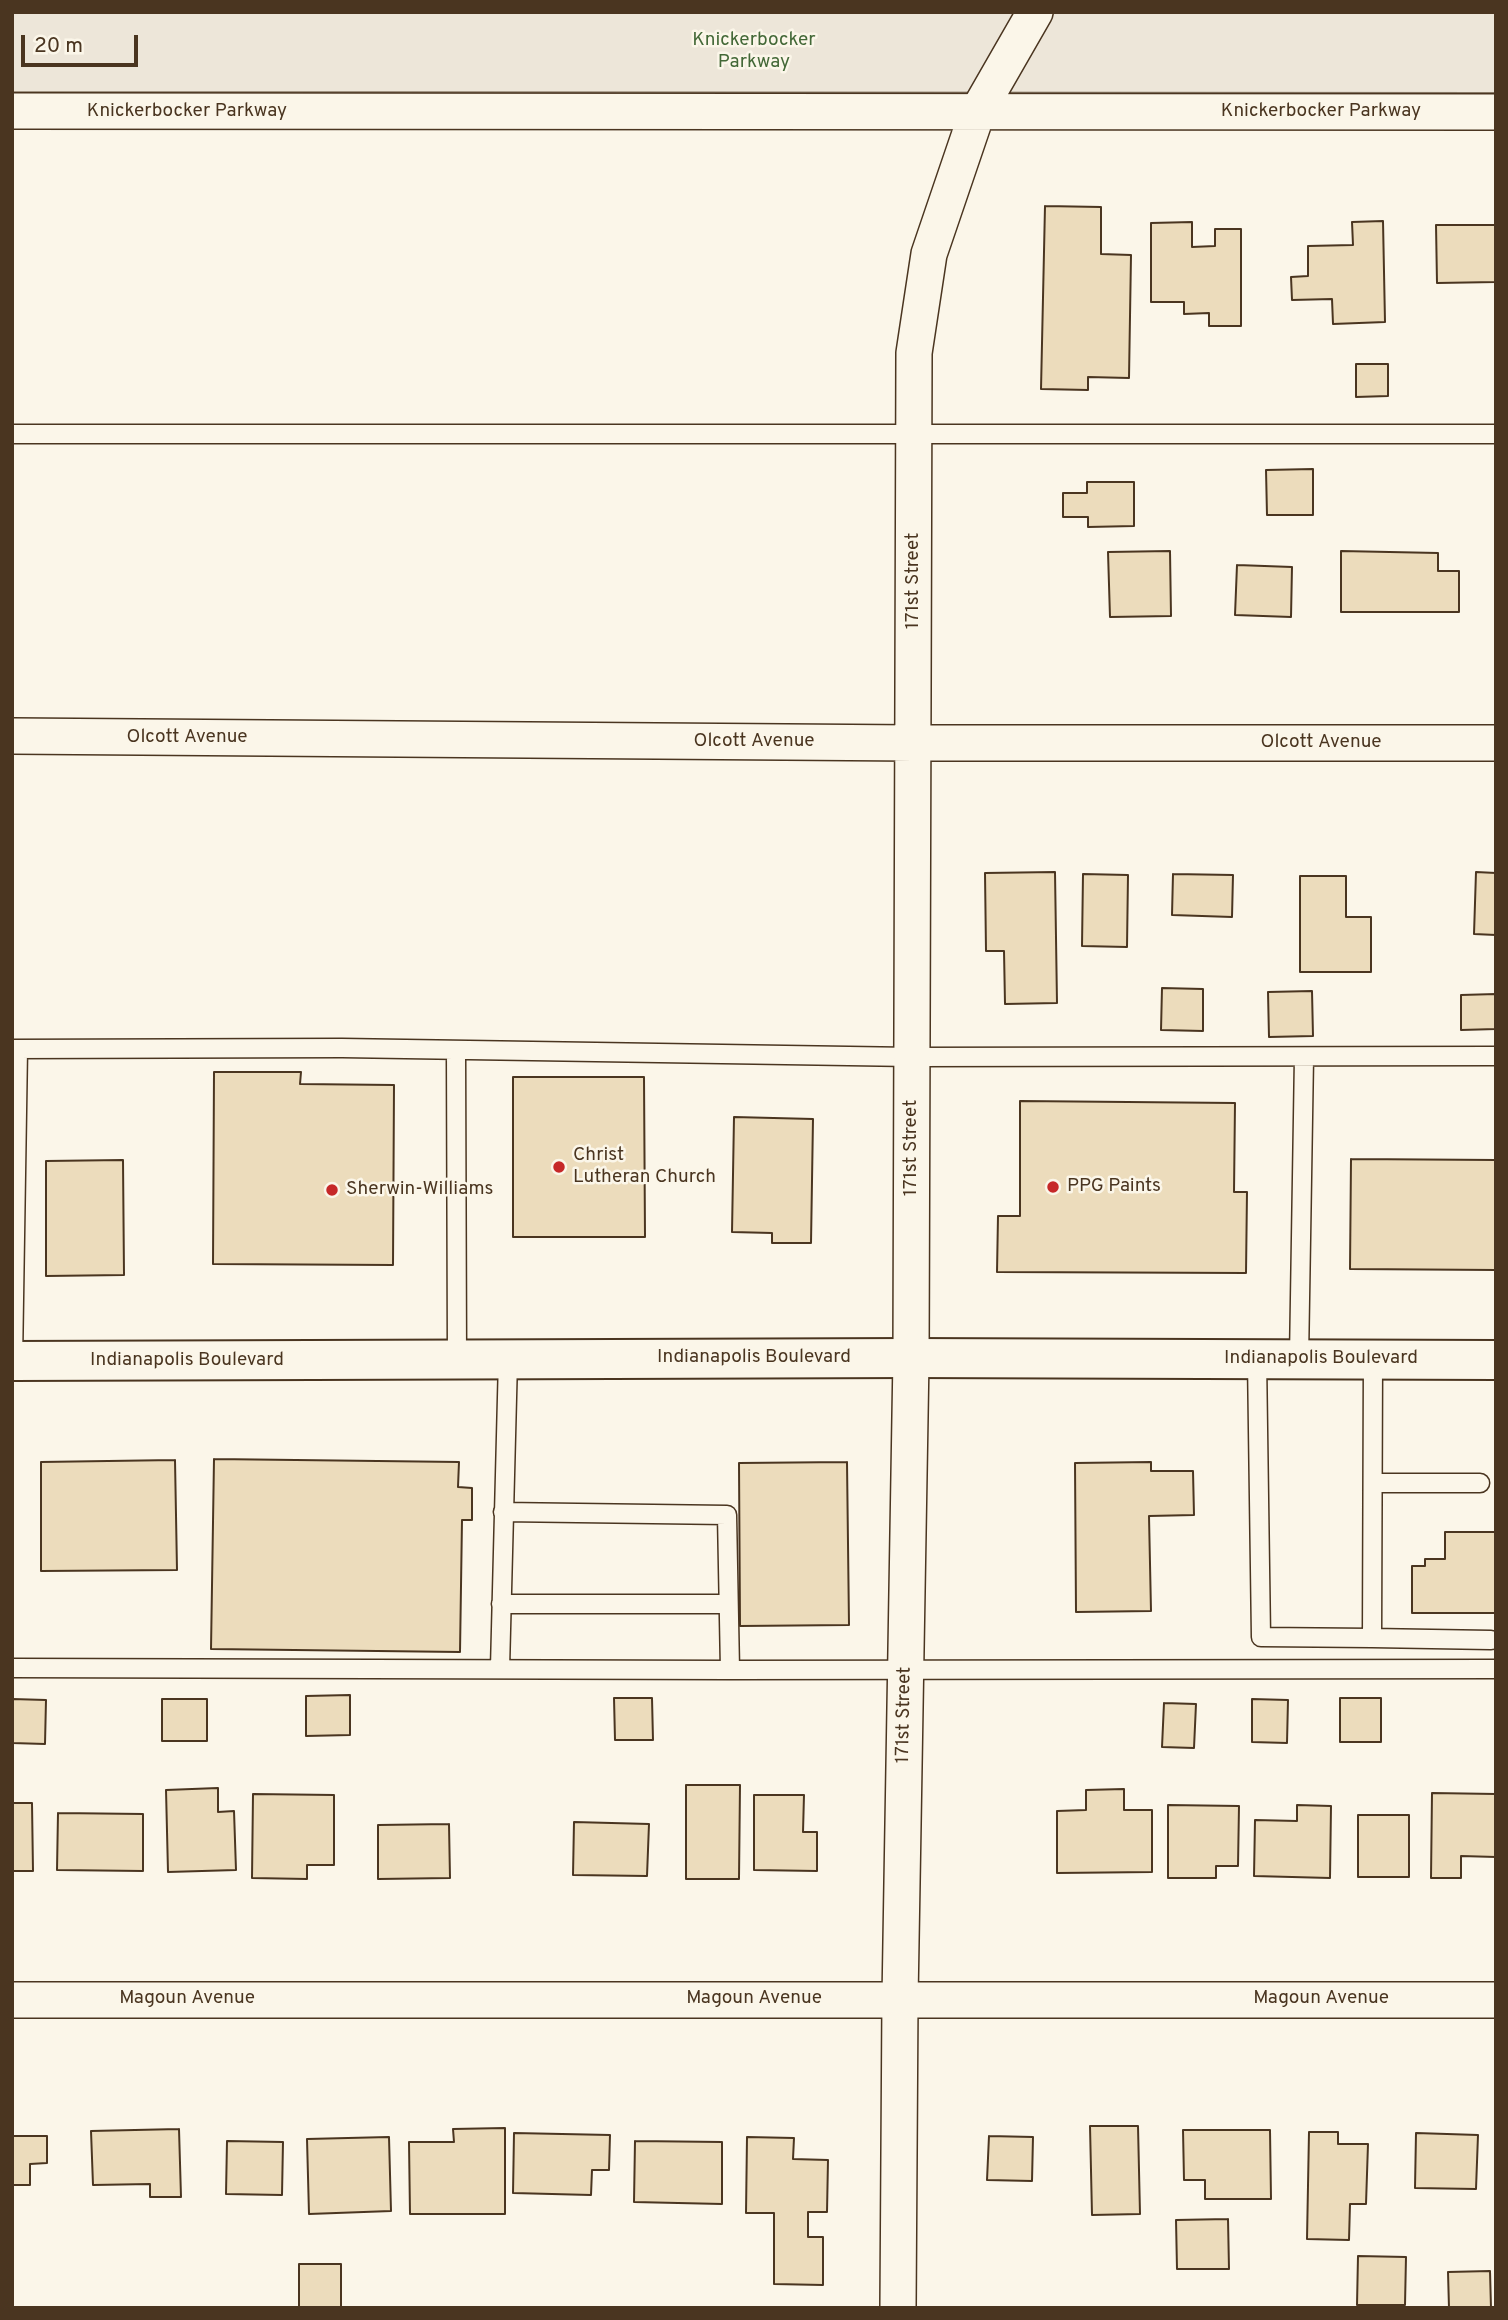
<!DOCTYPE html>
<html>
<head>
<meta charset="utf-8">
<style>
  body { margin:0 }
  #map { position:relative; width:1508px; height:2320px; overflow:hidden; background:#fbf6e9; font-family:Overpass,sans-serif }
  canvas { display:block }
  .frame { position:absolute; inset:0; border:14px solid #4a3520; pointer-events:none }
  .scale { position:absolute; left:21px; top:35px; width:117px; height:32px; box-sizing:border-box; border:4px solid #4a3520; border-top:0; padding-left:9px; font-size:21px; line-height:24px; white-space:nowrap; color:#4a3520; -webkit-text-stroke:5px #fbf6e9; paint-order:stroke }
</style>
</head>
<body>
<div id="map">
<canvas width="1508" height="2320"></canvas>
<div class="frame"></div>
<div class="scale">20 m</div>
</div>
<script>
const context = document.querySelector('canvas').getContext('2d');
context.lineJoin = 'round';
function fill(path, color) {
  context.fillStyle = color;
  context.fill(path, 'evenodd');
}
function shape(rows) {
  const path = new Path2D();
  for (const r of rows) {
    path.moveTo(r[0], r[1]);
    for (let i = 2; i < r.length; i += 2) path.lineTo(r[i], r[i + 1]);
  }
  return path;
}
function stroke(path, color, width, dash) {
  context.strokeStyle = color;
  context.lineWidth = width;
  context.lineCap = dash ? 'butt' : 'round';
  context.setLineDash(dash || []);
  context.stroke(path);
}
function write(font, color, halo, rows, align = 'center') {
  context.font = font + ' Overpass,sans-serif';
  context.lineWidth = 5;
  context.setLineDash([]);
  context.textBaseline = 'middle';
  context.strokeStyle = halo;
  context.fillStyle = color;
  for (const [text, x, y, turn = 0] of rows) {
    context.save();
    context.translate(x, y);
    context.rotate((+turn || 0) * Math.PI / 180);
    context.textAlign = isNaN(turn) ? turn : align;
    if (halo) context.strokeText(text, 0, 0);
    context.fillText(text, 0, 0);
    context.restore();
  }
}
const green = shape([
  [12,12,1496,12,1496,93,12,92,12,12]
]);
fill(green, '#ede6d9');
stroke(green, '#887966', 2);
const building = shape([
  [1045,206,1101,207,1101,254,1131,255,1129,378,1088,377,1088,390,1041,389,1045,206],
  [1383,221,1385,322,1333,324,1332,299,1292,300,1291,277,1308,276,1308,246,1353,245,1352,222,1383,221],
  [1192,222,1192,247,1215,246,1215,229,1241,229,1241,326,1209,326,1209,313,1184,314,1184,302,1151,302,1151,223,1192,222],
  [1436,225,1496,225,1496,282,1437,283,1436,225],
  [1356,364,1388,364,1388,396,1356,397,1356,364],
  [1313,469,1313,515,1267,515,1266,470,1313,469],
  [1087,482,1134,482,1134,526,1088,527,1088,517,1063,517,1063,493,1087,493,1087,482],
  [1170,551,1171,616,1110,617,1108,552,1170,551],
  [1341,551,1438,553,1438,571,1459,571,1459,612,1341,612,1341,551],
  [1237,565,1292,567,1291,617,1235,615,1237,565],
  [1055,872,1057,1003,1005,1004,1004,951,986,951,985,873,1055,872],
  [1476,872,1496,873,1496,935,1474,934,1476,872],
  [1083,874,1128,875,1127,947,1082,946,1083,874],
  [1173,874,1233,875,1232,917,1172,915,1173,874],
  [1300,876,1346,876,1346,917,1371,917,1371,972,1300,972,1300,876],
  [1162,988,1203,989,1203,1031,1161,1030,1162,988],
  [1312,991,1313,1036,1269,1037,1268,992,1312,991],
  [1496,994,1496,1029,1461,1030,1461,995,1496,994],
  [214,1072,301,1072,300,1084,394,1085,393,1265,213,1264,214,1072],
  [513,1077,644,1077,645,1237,513,1237,513,1077],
  [1020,1101,1235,1103,1234,1192,1247,1192,1246,1273,997,1272,998,1216,1020,1216,1020,1101],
  [734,1117,813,1119,811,1243,772,1243,772,1233,732,1232,734,1117],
  [1351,1159,1496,1160,1496,1270,1350,1269,1351,1159],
  [123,1160,124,1275,46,1276,46,1161,123,1160],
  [214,1459,459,1462,458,1487,472,1488,472,1520,462,1520,460,1652,211,1649,214,1459],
  [175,1460,177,1570,41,1571,41,1462,175,1460],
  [847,1462,849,1625,740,1626,739,1463,847,1462],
  [1151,1462,1151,1471,1193,1471,1194,1515,1149,1516,1151,1611,1076,1612,1075,1463,1151,1462],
  [1445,1532,1496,1532,1496,1613,1412,1613,1412,1566,1425,1566,1425,1559,1445,1559,1445,1532],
  [350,1695,350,1735,306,1736,306,1696,350,1695],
  [614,1698,652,1698,653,1740,615,1740,614,1698],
  [1340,1698,1381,1698,1381,1742,1340,1742,1340,1698],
  [12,1699,46,1700,45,1744,12,1743,12,1699],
  [162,1699,207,1699,207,1741,162,1741,162,1699],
  [1252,1699,1288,1700,1287,1743,1252,1742,1252,1699],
  [1164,1703,1196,1704,1194,1748,1162,1747,1164,1703],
  [686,1785,740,1785,739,1879,686,1879,686,1785],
  [218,1788,218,1812,234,1811,236,1870,168,1872,166,1790,218,1788],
  [1124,1789,1124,1810,1152,1810,1152,1872,1057,1873,1057,1811,1086,1810,1086,1790,1124,1789],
  [1432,1793,1496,1794,1496,1857,1461,1856,1461,1878,1431,1878,1432,1793],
  [253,1794,334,1795,334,1865,307,1865,307,1879,252,1878,253,1794],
  [754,1795,804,1795,803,1832,817,1832,817,1871,754,1870,754,1795],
  [12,1803,32,1803,33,1871,12,1871,12,1803],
  [1168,1805,1239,1806,1238,1866,1216,1866,1216,1878,1168,1878,1168,1805],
  [1297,1805,1331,1806,1330,1878,1254,1876,1255,1820,1297,1821,1297,1805],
  [58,1813,143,1814,143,1871,57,1870,58,1813],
  [1358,1815,1409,1815,1409,1877,1358,1877,1358,1815],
  [574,1822,649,1824,647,1876,573,1875,574,1822],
  [449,1824,450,1878,378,1879,378,1825,449,1824],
  [1090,2126,1138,2126,1140,2214,1092,2215,1090,2126],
  [505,2128,505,2214,410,2214,409,2142,454,2142,453,2129,505,2128],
  [179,2129,181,2197,150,2197,150,2184,93,2185,91,2131,179,2129],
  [1183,2130,1270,2130,1271,2199,1205,2199,1205,2180,1184,2180,1183,2130],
  [1309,2132,1338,2132,1338,2144,1368,2144,1366,2204,1350,2204,1349,2240,1307,2239,1309,2132],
  [514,2133,610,2135,609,2170,592,2170,591,2195,513,2193,514,2133],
  [1416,2133,1478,2135,1476,2189,1415,2188,1416,2133],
  [12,2136,47,2136,47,2163,30,2164,30,2185,12,2185,12,2136],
  [989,2136,1033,2137,1032,2181,987,2180,989,2136],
  [389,2137,391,2211,309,2214,307,2139,389,2137],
  [747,2137,794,2138,793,2159,828,2160,827,2212,808,2212,808,2237,823,2237,823,2285,774,2284,774,2213,746,2213,747,2137],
  [227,2141,283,2142,282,2195,226,2194,227,2141],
  [635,2141,722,2142,722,2204,634,2202,635,2141],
  [1228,2219,1229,2269,1177,2269,1176,2220,1228,2219],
  [1358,2256,1406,2257,1405,2305,1357,2305,1358,2256],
  [299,2264,341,2264,341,2307,299,2308,299,2264],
  [1490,2271,1491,2308,1449,2308,1448,2272,1490,2271]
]);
fill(building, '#ecdcbc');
stroke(building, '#4a3520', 2);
const service = shape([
  [12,434,1496,434],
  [12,1049,342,1048,912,1057,1496,1056],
  [456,1050,457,1360],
  [1257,1359,1261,1637,1372,1638,1373,1359],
  [1299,1359,1304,1057],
  [13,1361,18,1049],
  [1373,1483,1480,1483],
  [503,1512,727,1515,730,1670],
  [501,1604,728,1604],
  [1372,1638,1491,1640],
  [12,1668,730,1670,1496,1669],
  [500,1668,508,1359]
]);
const minor = shape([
  [12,111,1496,112],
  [12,736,914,743,1496,743],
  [12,2000,1496,2000],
  [898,2308,900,1999,911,1358,914,353,929,254,977,113,1035,12]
]);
const primary = shape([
  [12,1361,911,1358,1496,1360]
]);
stroke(service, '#4a3520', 21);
stroke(minor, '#4a3520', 38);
stroke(primary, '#4a3520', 42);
stroke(service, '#fbf6e9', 18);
stroke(minor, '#fbf6e9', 35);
stroke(primary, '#fbf6e9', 38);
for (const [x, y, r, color] of [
  [559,1167,7,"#c62828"],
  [1053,1187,7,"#c62828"],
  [332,1190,7,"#c62828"]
]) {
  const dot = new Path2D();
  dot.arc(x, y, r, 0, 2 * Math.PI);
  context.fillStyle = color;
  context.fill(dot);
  stroke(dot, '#fbf6e9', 2.5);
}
write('19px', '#436837', '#fbf6e9', [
  ["Knickerbocker",754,41],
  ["Parkway",754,63]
]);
write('19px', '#4a3520', '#fbf6e9', [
  ["Knickerbocker Parkway",187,112],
  ["Knickerbocker Parkway",1321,112],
  ["171st Street",914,581,-90],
  ["Olcott Avenue",187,738],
  ["Olcott Avenue",754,742],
  ["Olcott Avenue",1321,743],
  ["171st Street",912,1148,-90],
  ["Indianapolis Boulevard",754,1358],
  ["Indianapolis Boulevard",1321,1359],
  ["Indianapolis Boulevard",187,1361],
  ["171st Street",905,1715,-89],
  ["Magoun Avenue",187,1999],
  ["Magoun Avenue",754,1999],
  ["Magoun Avenue",1321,1999]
]);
write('19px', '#4a3520', '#fbf6e9', [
  ["Christ",573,1156],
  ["Lutheran Church",573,1178],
  ["PPG Paints",1067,1187],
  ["Sherwin-Williams",346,1190]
], 'left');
</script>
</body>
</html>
